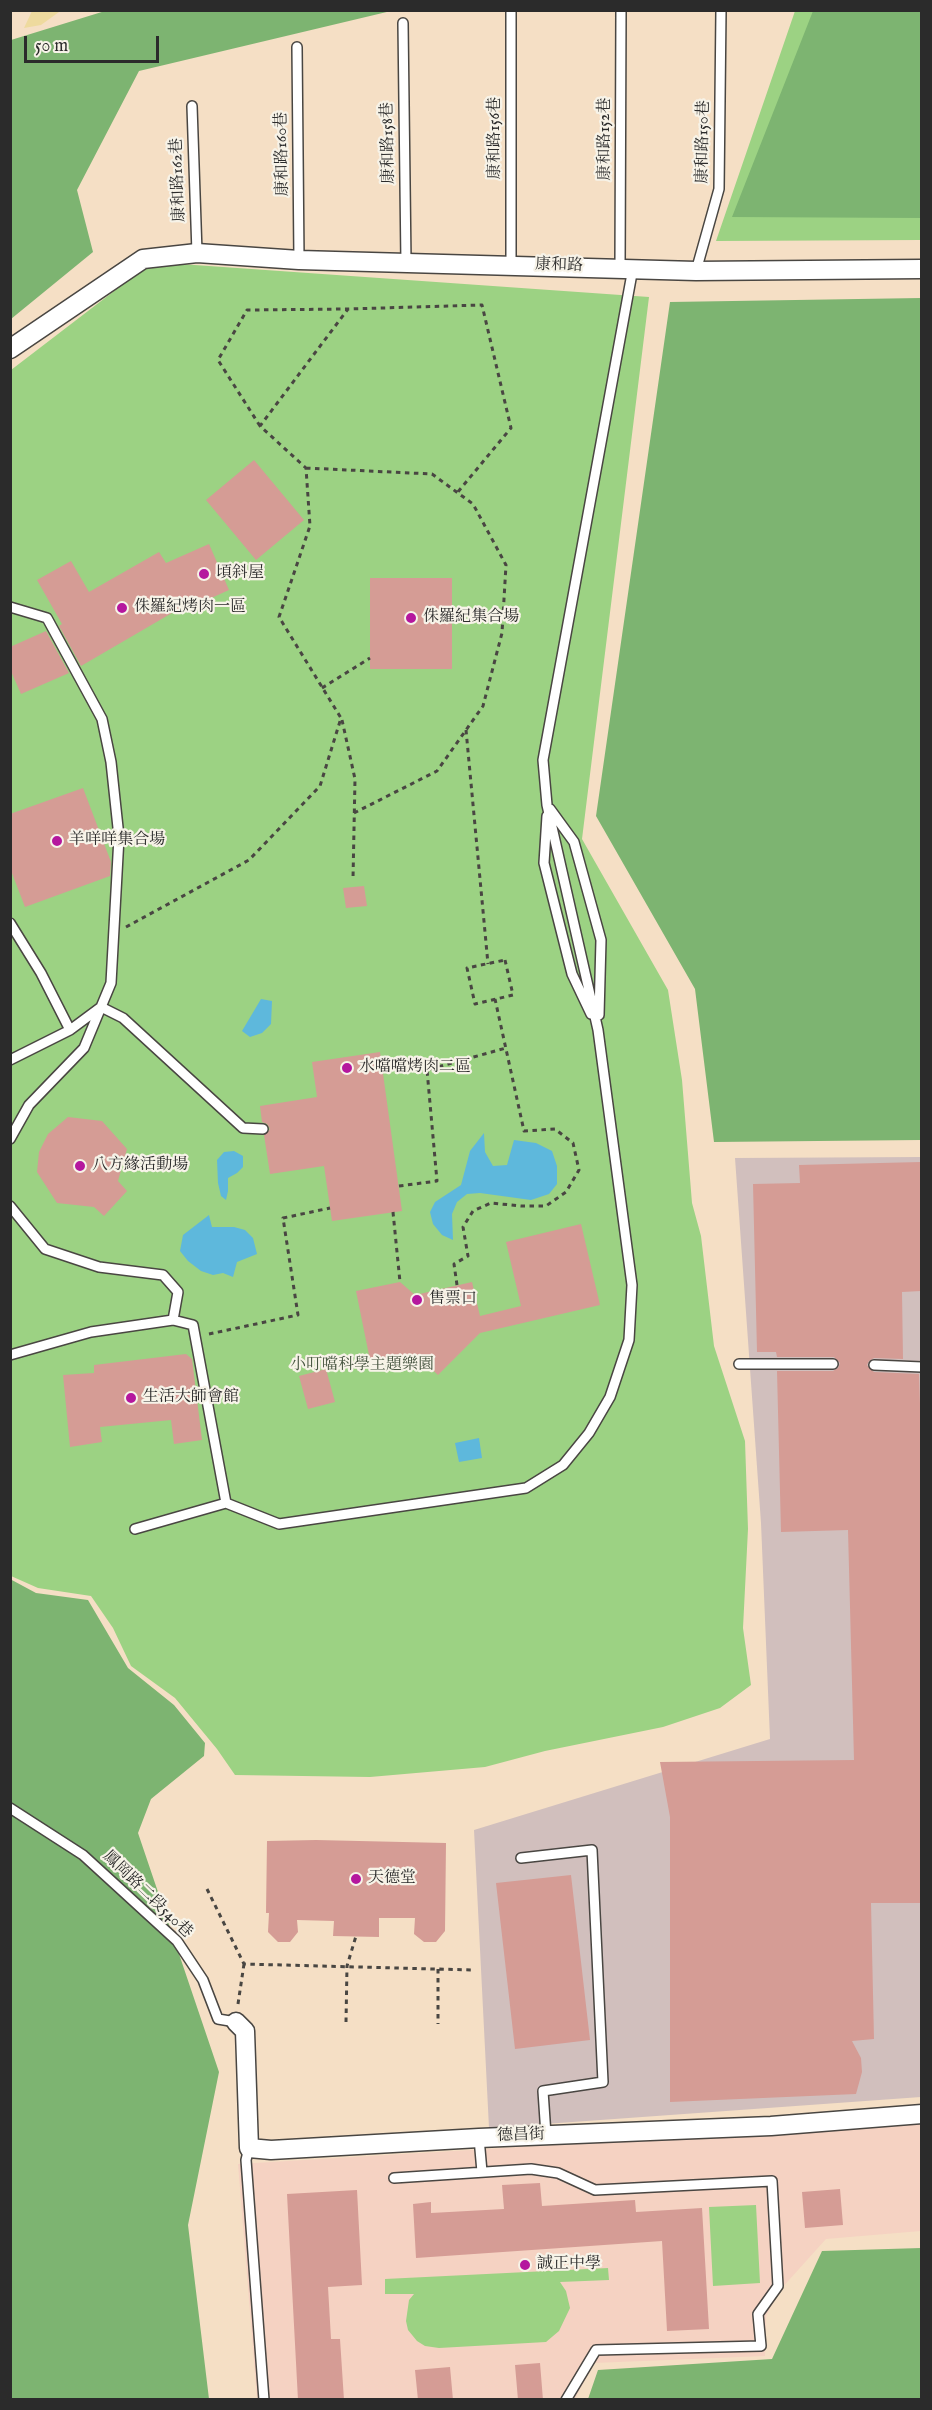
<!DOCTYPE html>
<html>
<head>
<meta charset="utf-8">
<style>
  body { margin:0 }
  #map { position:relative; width:932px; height:2410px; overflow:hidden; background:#f5dfc5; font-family:"IM FELL English",serif }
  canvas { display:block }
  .frame { position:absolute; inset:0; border:12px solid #2b2b2b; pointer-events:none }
  .scale { position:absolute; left:24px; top:36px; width:135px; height:27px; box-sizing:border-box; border:3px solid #2b2b2b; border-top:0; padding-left:8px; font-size:18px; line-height:21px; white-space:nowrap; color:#2b2b2b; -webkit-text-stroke:4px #f7f3e8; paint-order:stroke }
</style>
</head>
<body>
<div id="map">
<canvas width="932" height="2410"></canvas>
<div class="frame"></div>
<div class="scale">50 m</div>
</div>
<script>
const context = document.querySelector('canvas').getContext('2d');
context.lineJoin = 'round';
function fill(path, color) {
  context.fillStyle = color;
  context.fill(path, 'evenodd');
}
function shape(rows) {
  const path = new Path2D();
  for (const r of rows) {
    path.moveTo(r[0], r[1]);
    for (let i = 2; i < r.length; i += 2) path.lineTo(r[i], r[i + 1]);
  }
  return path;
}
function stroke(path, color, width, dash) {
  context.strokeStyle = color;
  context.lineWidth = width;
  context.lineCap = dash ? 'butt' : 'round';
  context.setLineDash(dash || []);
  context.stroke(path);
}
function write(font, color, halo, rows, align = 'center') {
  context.font = font + ' "IM FELL English","Noto Serif TC",serif';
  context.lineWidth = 4.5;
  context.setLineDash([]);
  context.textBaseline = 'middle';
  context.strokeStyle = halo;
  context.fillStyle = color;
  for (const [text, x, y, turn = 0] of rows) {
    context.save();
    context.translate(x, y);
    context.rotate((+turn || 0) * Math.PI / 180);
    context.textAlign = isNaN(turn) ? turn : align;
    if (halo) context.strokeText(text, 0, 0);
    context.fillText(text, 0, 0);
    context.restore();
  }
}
fill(shape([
  [921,2123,921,2231,826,2239,780,2290,766,2316,765,2356,594,2363,575,2399,257,2399,238,2164]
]), '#f5d2c2');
fill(shape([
  [921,1157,921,2097,489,2128,474,1830,770,1739,761,1523,735,1158]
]), '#d1bfbd');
fill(shape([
  [795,11,921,11,921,240,716,241],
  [152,262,649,297,582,839,668,990,682,1080,692,1203,701,1236,714,1346,745,1441,748,1529,743,1628,751,1685,720,1708,663,1727,545,1751,485,1767,370,1777,235,1775,217,1749,175,1698,131,1666,113,1628,91,1596,38,1588,11,1576,11,370],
  [756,2205,760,2283,713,2286,709,2207],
  [608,2268,609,2280,560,2282,566,2291,570,2308,559,2331,546,2342,439,2348,425,2346,417,2341,408,2330,406,2321,409,2300,414,2294,385,2294,385,2279]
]), '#9cd283');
fill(shape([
  [105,11,391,11,139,71,77,190,93,252,11,319,11,40],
  [813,11,921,11,921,218,732,217],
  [921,298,921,1140,714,1142,695,989,596,816,670,302],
  [10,1579,36,1593,88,1600,128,1668,174,1705,205,1743,204,1756,151,1799,138,1833,219,2072,188,2225,209,2399,11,2399],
  [921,2248,921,2399,588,2399,598,2370,772,2359,822,2251]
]), '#7db471');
fill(shape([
  [32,11,58,11,59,12,41,25,24,28]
]), '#eeda9e');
fill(shape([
  [261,999,272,1001,271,1024,262,1033,250,1037,242,1031],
  [484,1133,485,1152,493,1166,507,1165,514,1140,536,1143,552,1151,557,1166,557,1184,549,1194,531,1200,480,1193,467,1194,457,1202,452,1214,453,1240,442,1235,433,1224,430,1212,435,1202,461,1185,470,1151],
  [234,1151,243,1156,243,1167,237,1173,228,1178,228,1191,226,1200,221,1196,218,1183,217,1160,224,1152],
  [209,1215,212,1227,234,1227,245,1230,253,1238,257,1254,237,1262,233,1277,223,1273,213,1275,201,1271,188,1261,180,1251,183,1235],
  [479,1438,482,1458,459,1462,455,1443]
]), '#5eb8dc');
fill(shape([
  [254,460,304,520,256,560,206,500],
  [209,544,229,590,198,604,196,599,81,666,59,626,62,624,37,580,71,561,89,592,159,552,166,563],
  [370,578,452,578,452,669,370,669],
  [46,631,69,673,21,694,10,669,10,647],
  [83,788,111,862,110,876,25,907,10,868,10,814],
  [364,886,367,906,346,908,343,888],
  [380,1052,402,1211,332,1221,324,1166,270,1174,264,1135,270,1129,267,1124,262,1122,260,1106,317,1097,312,1062],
  [68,1117,102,1121,127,1149,118,1181,127,1191,104,1216,94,1207,57,1203,37,1172,39,1152,48,1134],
  [921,1162,921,1291,902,1292,903,1359,874,1358,869,1361,867,1365,874,1372,919,1374,921,1434,921,1903,871,1903,874,2039,852,2041,861,2058,862,2072,856,2094,670,2102,670,1817,660,1762,854,1760,848,1530,781,1532,777,1371,833,1371,838,1368,840,1363,834,1357,777,1357,776,1352,757,1352,753,1184,800,1183,799,1165],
  [581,1224,600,1305,480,1333,438,1375,418,1356,371,1365,356,1291,400,1282,415,1295,472,1282,480,1316,521,1306,506,1242],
  [186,1354,192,1359,202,1440,174,1444,171,1420,100,1427,102,1442,70,1447,63,1375,94,1373,94,1365],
  [326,1369,335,1402,308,1409,299,1376],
  [316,1840,446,1843,445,1931,436,1942,424,1942,414,1934,415,1918,379,1918,379,1937,333,1936,334,1921,297,1920,298,1932,290,1942,278,1942,268,1932,269,1913,266,1913,267,1841],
  [571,1875,590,2040,515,2049,496,1883],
  [540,2183,542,2206,635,2200,636,2212,702,2208,709,2329,667,2331,662,2241,416,2258,413,2204,431,2202,431,2213,504,2209,502,2185],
  [840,2189,843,2225,805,2228,802,2192],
  [357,2190,362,2285,328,2287,331,2339,340,2339,344,2400,298,2400,287,2194],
  [540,2363,543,2400,518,2400,515,2365],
  [450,2367,453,2400,418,2400,415,2370]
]), '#d59c95');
const lane = shape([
  [511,10,511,265],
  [403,23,406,263],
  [297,47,299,260],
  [192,106,197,253],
  [620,268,621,10],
  [696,271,719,189,721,10],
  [10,607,47,618,102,719,111,762,119,837,111,983,84,1048,29,1105,10,1139],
  [550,809,574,842,601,940,599,1015],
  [547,816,544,863,572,974,591,1014],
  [10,923,41,973,70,1030],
  [10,1060,70,1030,101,1007,123,1018,243,1128,263,1129],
  [10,1206,45,1249,99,1267,163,1275,178,1292,173,1320],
  [10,1355,91,1332,173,1320,193,1325,226,1503],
  [739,1364,833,1364],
  [874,1365,922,1367],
  [135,1529,226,1503,279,1524,526,1488,563,1465,589,1433,610,1397,629,1340,632,1285,598,1030,547,805,543,760,633,268],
  [10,1808,83,1855,177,1941,203,1980,218,2019,236,2022],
  [521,1858,592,1850,603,2082,543,2091,546,2135],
  [479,2138,482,2172],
  [249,2148,246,2160,264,2400],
  [394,2178,531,2169,558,2173,595,2190,772,2181,778,2286,758,2314,761,2346,596,2350,566,2400]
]);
const street = shape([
  [10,349,143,259,197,253,299,260,696,271,922,269],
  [236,2022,245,2031,249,2148,271,2150,479,2138,771,2126,922,2114]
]);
stroke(lane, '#494642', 12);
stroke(street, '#494642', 21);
stroke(shape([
  [260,426,218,360,247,310,348,309],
  [306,468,432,474,473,504,506,565,502,633,483,706,437,771,354,813],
  [322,688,370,658],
  [342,720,355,779,353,879],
  [466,730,488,964],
  [126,927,249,860,320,786,341,718,279,617,310,526,306,468,260,426,348,309,482,305,511,428,457,493],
  [505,960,513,995,475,1004,467,968,505,960],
  [399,1186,437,1181,427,1070,506,1048],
  [393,1212,400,1282],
  [457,1285,454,1264,468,1256,463,1227,473,1211,491,1203,521,1206,546,1206,566,1192,579,1170,573,1143,555,1129,524,1131,495,999],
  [209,1334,298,1315,283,1218,330,1208],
  [207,1889,244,1964,473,1970],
  [438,1969,438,2024],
  [238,2004,244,1964],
  [346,2022,347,1966,356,1936]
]), '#494642', 3, [4.5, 4.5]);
stroke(lane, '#fff', 9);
stroke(street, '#fff', 18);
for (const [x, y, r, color] of [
  [204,574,6,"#b5179e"],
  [122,608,6,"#b5179e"],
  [411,618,6,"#b5179e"],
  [57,841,6,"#b5179e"],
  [347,1068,6,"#b5179e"],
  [80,1166,6,"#b5179e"],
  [417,1300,6,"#b5179e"],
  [131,1398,6,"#b5179e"],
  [356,1879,6,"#b5179e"],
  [525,2265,6,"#b5179e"]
]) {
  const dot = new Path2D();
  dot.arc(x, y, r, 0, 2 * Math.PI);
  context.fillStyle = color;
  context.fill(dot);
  stroke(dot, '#f7f3e8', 2);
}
write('16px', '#2b2b2b', '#f7f3e8', [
  ["康和路156巷",496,138,-90],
  ["康和路152巷",606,139,-90],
  ["康和路150巷",704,142,-89],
  ["康和路158巷",389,143,-91],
  ["康和路160巷",283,154,-91],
  ["康和路162巷",179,180,-92],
  ["康和路",559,266,2],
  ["鳳岡路二段540巷",147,1895,44],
  ["德昌街",521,2136,-2]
]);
write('16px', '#2b2b2b', '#f7f3e8', [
  ["頃斜屋",216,574],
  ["侏羅紀烤肉一區",134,608],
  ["侏羅紀集合場",423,618],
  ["羊咩咩集合場",69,841],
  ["水噹噹烤肉二區",359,1068],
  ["八方緣活動場",92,1166],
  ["售票口",429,1300],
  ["生活大師會館",143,1398],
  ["天德堂",368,1879],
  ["誠正中學",537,2265]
], 'left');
write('16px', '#475541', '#f7f3e8', [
  ["小叮噹科學主題樂園",362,1366]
]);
</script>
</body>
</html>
